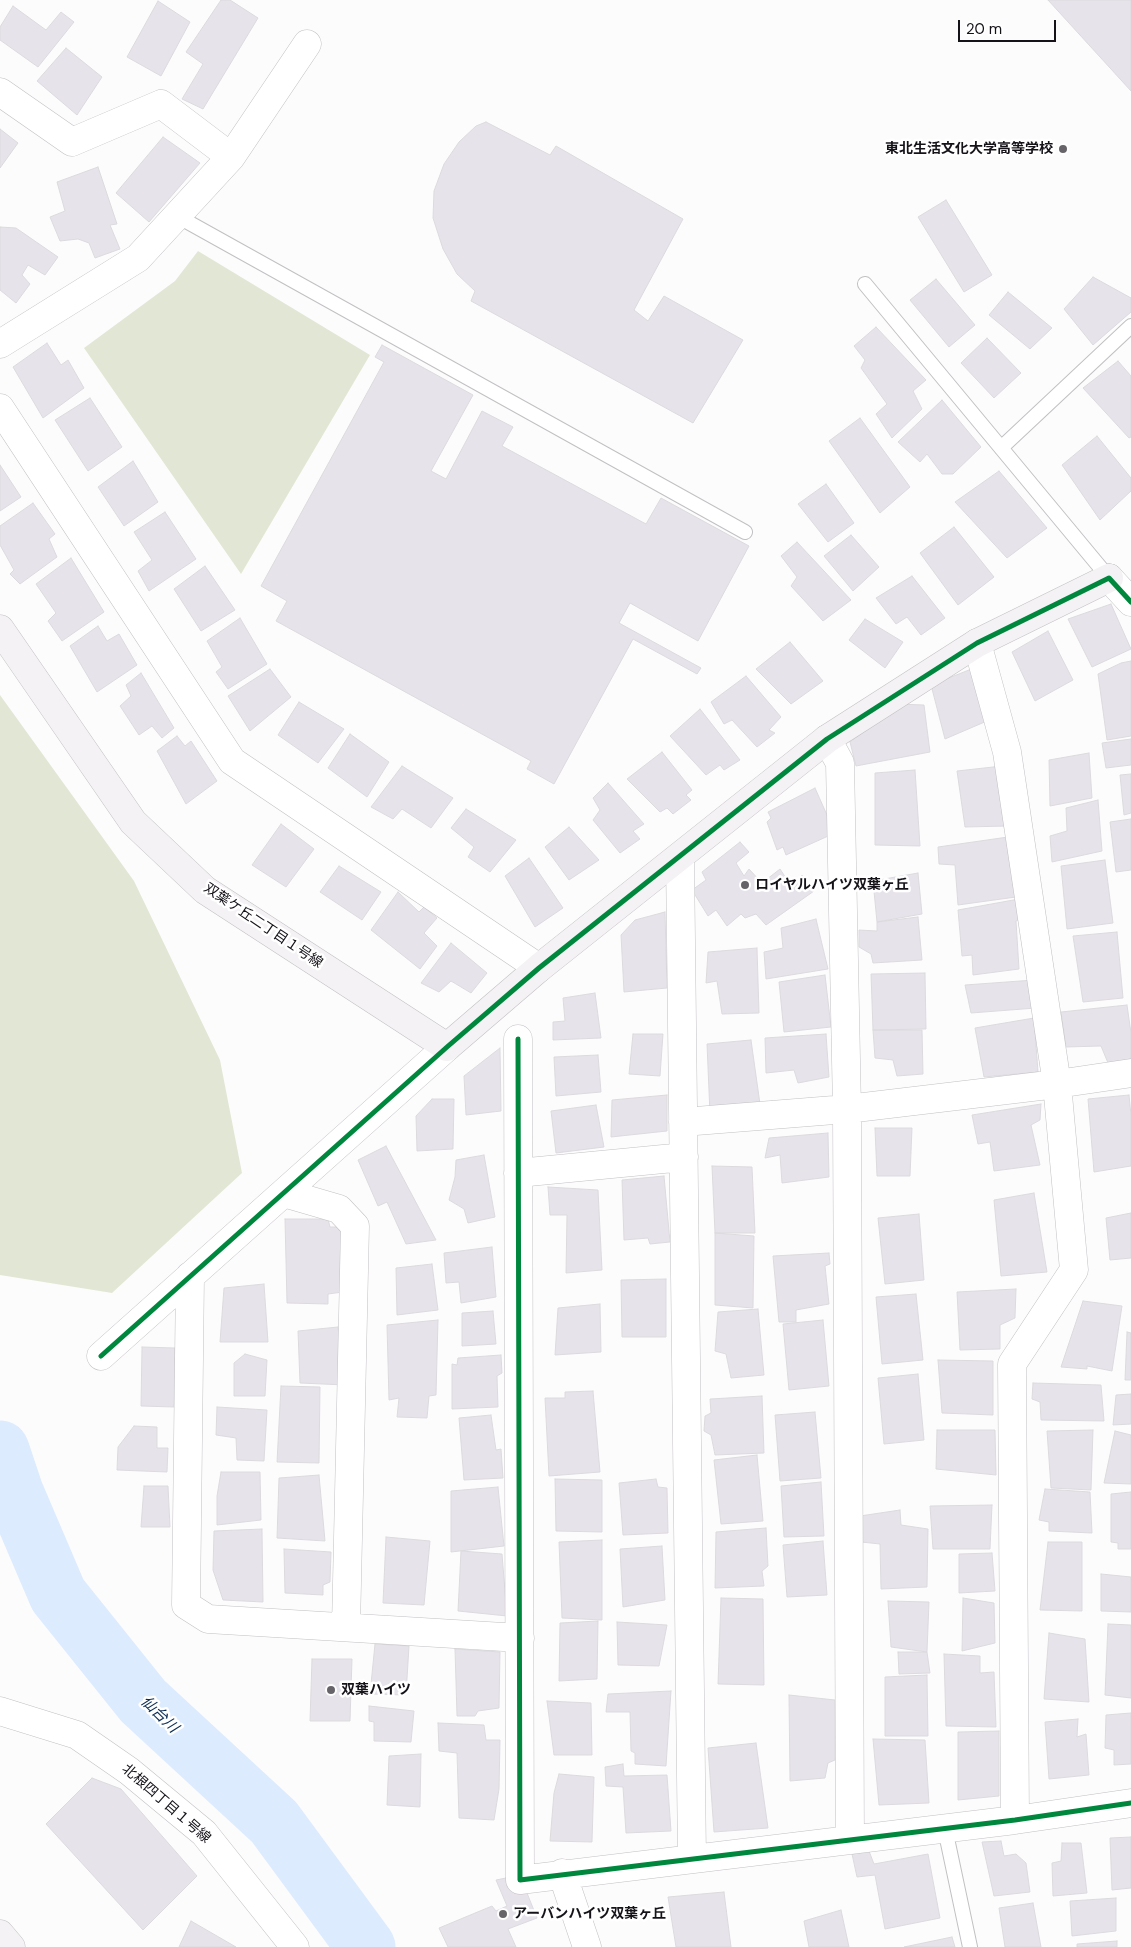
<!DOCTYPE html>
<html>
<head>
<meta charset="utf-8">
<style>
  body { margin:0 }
  #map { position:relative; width:1131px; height:1947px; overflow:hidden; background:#fdfcfd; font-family:"DM Sans",sans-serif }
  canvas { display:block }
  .scale { position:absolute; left:958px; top:20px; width:98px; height:22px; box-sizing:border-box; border:2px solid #151218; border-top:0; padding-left:6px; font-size:15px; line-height:18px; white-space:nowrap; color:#151218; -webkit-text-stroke:4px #fff; paint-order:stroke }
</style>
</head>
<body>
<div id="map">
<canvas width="1131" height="1947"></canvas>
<div class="scale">20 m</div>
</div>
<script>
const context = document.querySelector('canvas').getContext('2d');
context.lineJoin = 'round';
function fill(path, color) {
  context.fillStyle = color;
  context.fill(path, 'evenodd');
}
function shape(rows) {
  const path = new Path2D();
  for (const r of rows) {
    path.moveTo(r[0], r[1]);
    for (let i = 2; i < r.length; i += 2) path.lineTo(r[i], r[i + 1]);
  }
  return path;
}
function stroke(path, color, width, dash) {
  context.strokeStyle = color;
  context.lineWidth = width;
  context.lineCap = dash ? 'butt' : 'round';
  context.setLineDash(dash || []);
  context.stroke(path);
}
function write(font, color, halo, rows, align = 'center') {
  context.font = font + ' "DM Sans","Noto Sans JP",sans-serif';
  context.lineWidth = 5;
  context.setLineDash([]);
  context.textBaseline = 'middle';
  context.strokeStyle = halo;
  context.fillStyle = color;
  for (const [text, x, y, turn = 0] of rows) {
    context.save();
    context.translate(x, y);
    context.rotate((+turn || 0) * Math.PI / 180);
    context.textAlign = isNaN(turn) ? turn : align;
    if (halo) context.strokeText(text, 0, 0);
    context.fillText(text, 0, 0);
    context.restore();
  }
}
fill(shape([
  [198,251,370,355,241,574,84,348,175,281],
  [0,695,134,881,220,1060,242,1173,112,1293,0,1275]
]), '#e2e7d5');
stroke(shape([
  [0,1450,14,1492,58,1595,143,1701,274,1822,366,1947]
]), '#ddebfe', 59);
const building = shape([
  [221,0,230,0,258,18,203,109,182,99,203,64,186,52,221,0],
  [1048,0,1131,0,1131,91,1048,0],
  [158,1,190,22,161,76,127,57,158,1],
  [13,6,46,30,61,12,74,22,38,67,0,40,0,27,13,6],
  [66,48,102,77,77,115,37,81,66,48],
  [486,122,550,155,556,146,683,219,634,310,648,321,664,296,743,340,693,423,471,301,475,291,457,274,443,249,433,218,434,191,444,164,459,142,476,126,486,122],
  [0,129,18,143,0,168,0,129],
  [163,137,200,163,149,222,116,193,163,137],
  [98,167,117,224,110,225,120,249,95,258,89,243,78,239,60,241,50,217,65,211,57,182,98,167],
  [946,200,992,275,964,292,918,217,946,200],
  [0,227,16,228,58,257,45,275,28,265,22,275,30,284,16,303,0,290,0,227],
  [1093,277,1131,298,1131,312,1093,345,1064,309,1093,277],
  [936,279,975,325,949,347,910,300,936,279],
  [1008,292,1052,328,1030,349,989,315,1008,292],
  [876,327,926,380,913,391,922,409,892,438,876,414,887,404,861,368,865,360,854,346,876,327],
  [987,338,1021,373,994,398,961,363,987,338],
  [47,343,61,365,68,360,84,388,43,418,13,367,47,343],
  [382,345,473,395,431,471,446,479,482,411,513,427,502,446,646,524,661,498,749,546,698,641,630,603,619,623,701,668,697,674,633,639,554,784,527,769,531,761,276,621,287,601,261,586,384,362,375,357,382,345],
  [1118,361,1131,376,1131,437,1129,438,1083,388,1118,361],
  [90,398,122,447,88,471,55,420,90,398],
  [942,400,981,447,953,474,942,474,927,454,920,462,898,442,942,400],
  [860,418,910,487,880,513,829,441,860,418],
  [1097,436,1131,478,1131,491,1100,520,1062,465,1097,436],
  [133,461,158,502,124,526,98,487,133,461],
  [0,465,21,497,0,511,0,465],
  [999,471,1047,528,1007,558,955,502,999,471],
  [826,484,854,523,828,542,798,504,826,484],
  [33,503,55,534,49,539,57,557,20,584,10,574,14,570,0,545,0,526,33,503],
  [165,512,196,559,149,591,138,571,152,560,134,532,165,512],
  [954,527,994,577,958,605,920,553,954,527],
  [851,535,879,567,853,591,824,556,851,535],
  [797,542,851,600,823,621,791,586,797,577,781,556,797,542],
  [71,558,104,612,62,641,48,621,56,613,36,584,71,558],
  [205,566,235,610,201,631,174,589,205,566],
  [912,576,945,618,921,635,907,617,896,624,876,598,912,576],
  [1111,604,1131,649,1092,667,1068,619,1111,604],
  [240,618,267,664,228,689,216,672,222,667,207,641,240,618],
  [865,619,903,642,885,668,849,640,865,619],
  [98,626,107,641,119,634,137,665,97,692,70,646,98,626],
  [1048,631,1073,680,1035,701,1012,652,1048,631],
  [790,642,823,681,791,704,756,669,790,642],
  [1131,661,1131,736,1107,740,1098,674,1121,663,1131,661],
  [974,668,987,721,945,739,931,685,974,668],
  [270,669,291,697,250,731,228,696,270,669],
  [141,673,174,728,162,738,152,726,139,735,120,706,131,696,126,685,141,673],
  [746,676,781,717,769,730,775,733,757,747,732,720,724,724,711,702,746,676],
  [299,702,344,729,318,763,278,735,299,702],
  [897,704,924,705,930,752,856,766,850,742,883,718,897,704],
  [700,709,740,760,724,770,720,765,706,775,670,736,700,709],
  [350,734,389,762,367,797,328,768,350,734],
  [177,736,185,746,191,741,217,781,186,804,157,751,177,736],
  [1131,739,1131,765,1106,768,1102,743,1131,739],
  [662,752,692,790,686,795,691,800,673,814,667,808,660,812,627,779,662,752],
  [1089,753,1092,798,1050,806,1049,760,1089,753],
  [402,766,453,798,431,828,402,809,393,819,371,807,402,766],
  [1002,766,1008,826,965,827,957,771,1002,766],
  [915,770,920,846,875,845,875,773,915,770],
  [1131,774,1131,813,1124,815,1120,775,1131,774],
  [608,783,644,824,633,831,640,839,620,853,593,820,600,810,593,798,608,783],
  [815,788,835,833,786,855,783,847,777,850,767,822,771,818,768,812,815,788],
  [1098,800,1102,851,1052,862,1050,836,1067,831,1066,808,1098,800],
  [466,809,516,840,490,872,468,857,474,847,451,828,466,809],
  [1131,819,1131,870,1116,872,1110,822,1131,819],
  [281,824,314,849,286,887,252,865,281,824],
  [569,827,599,860,569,880,545,847,569,827],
  [1008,837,1016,897,958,905,955,865,939,864,938,847,1008,837],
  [740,842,749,852,736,863,744,876,749,869,762,883,780,869,792,887,802,875,814,891,766,925,756,914,745,918,741,914,727,926,716,910,708,916,692,890,706,880,702,872,740,842],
  [529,858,563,908,535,927,505,876,529,858],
  [1105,860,1113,923,1067,929,1061,866,1105,860],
  [339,866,381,892,362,920,320,892,339,866],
  [918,873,922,914,877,922,873,881,918,873],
  [398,892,419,912,424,907,437,918,424,933,437,946,420,969,371,930,398,892],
  [1019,899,1023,917,1016,921,1019,969,973,975,972,955,962,956,958,910,1019,899],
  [665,912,667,988,624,992,621,935,635,920,665,912],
  [918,917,922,960,873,963,871,954,859,947,859,930,877,931,877,922,918,917],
  [816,919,828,969,766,979,764,952,783,948,781,928,816,919],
  [1117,932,1123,998,1083,1002,1073,936,1117,932],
  [451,943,487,973,471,993,451,981,439,992,421,983,451,943],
  [757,948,759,1013,722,1014,717,981,706,983,708,952,757,948],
  [925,973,926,1029,873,1030,871,974,925,973],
  [825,975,831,1027,784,1032,779,982,825,975],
  [1034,980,1036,1008,971,1013,965,985,1034,980],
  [595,993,601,1038,553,1040,553,1022,565,1021,563,998,595,993],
  [1127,1005,1131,1033,1131,1061,1108,1063,1101,1046,1066,1047,1061,1012,1127,1005],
  [1034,1018,1038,1072,984,1077,975,1028,1034,1018],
  [873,1030,922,1030,923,1074,897,1076,893,1060,875,1058,873,1030],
  [633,1034,663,1034,660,1076,629,1074,633,1034],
  [826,1034,829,1077,798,1083,794,1070,766,1073,765,1038,826,1034],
  [751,1040,760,1104,710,1114,707,1044,751,1040],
  [500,1048,501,1111,466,1115,464,1076,500,1048],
  [598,1055,601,1092,556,1096,554,1057,598,1055],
  [667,1095,667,1131,611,1137,612,1100,667,1095],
  [1129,1095,1131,1115,1131,1166,1094,1172,1088,1099,1129,1095],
  [432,1099,454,1099,453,1149,417,1151,416,1116,432,1099],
  [1041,1104,1040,1120,1031,1125,1040,1165,994,1171,990,1142,978,1144,972,1115,1041,1104],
  [596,1105,604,1147,556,1153,551,1111,596,1105],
  [875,1128,912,1128,910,1176,877,1176,875,1128],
  [828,1133,829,1177,782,1183,780,1155,765,1158,769,1138,828,1133],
  [386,1146,436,1240,406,1244,387,1202,378,1206,358,1160,386,1146],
  [484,1155,495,1217,468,1223,464,1209,449,1200,455,1177,456,1160,484,1155],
  [712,1166,752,1167,755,1233,715,1233,712,1166],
  [664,1176,670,1242,650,1244,648,1238,624,1240,622,1180,664,1176],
  [548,1187,598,1190,602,1270,566,1273,567,1215,550,1215,548,1187],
  [1034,1193,1047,1272,1001,1276,994,1200,1034,1193],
  [1131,1213,1131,1258,1110,1260,1106,1218,1131,1213],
  [919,1214,924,1280,885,1284,878,1218,919,1214],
  [285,1219,328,1219,330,1227,342,1227,343,1292,328,1294,328,1304,287,1303,285,1219],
  [715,1233,754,1236,753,1308,715,1305,715,1233],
  [492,1247,496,1297,461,1303,459,1282,446,1283,444,1253,492,1247],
  [829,1253,830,1264,825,1266,829,1304,796,1310,796,1322,779,1322,773,1256,829,1253],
  [432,1264,438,1310,397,1315,396,1268,432,1264],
  [666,1279,666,1337,622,1337,621,1280,666,1279],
  [264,1284,268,1342,220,1342,224,1288,264,1284],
  [1016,1289,1015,1318,1000,1325,1000,1349,960,1350,957,1292,1016,1289],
  [916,1294,923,1360,882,1364,876,1297,916,1294],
  [1083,1301,1122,1306,1112,1371,1087,1366,1087,1369,1061,1367,1083,1301],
  [600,1304,601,1352,555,1355,558,1308,600,1304],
  [758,1309,764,1375,731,1378,726,1354,715,1351,718,1312,758,1309],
  [493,1311,496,1344,462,1346,462,1313,493,1311],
  [438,1320,436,1395,429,1396,427,1418,397,1417,399,1398,389,1400,387,1325,438,1320],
  [823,1320,829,1386,789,1390,783,1324,823,1320],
  [338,1327,345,1385,300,1383,298,1331,338,1327],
  [1127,1332,1131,1333,1131,1380,1125,1380,1127,1332],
  [142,1347,175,1348,174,1407,141,1406,142,1347],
  [245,1354,267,1360,265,1396,234,1396,234,1363,245,1354],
  [501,1355,502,1373,497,1376,498,1407,452,1409,452,1364,457,1365,458,1358,501,1355],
  [938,1360,993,1361,993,1415,942,1413,938,1360],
  [918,1374,924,1440,884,1444,878,1378,918,1374],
  [1033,1383,1101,1385,1104,1421,1041,1420,1040,1402,1032,1399,1033,1383],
  [281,1386,320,1387,319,1463,277,1462,281,1386],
  [593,1391,600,1472,549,1476,545,1398,565,1398,565,1392,593,1391],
  [1131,1394,1131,1424,1113,1425,1116,1395,1131,1394],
  [762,1396,764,1453,715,1455,711,1435,704,1431,705,1416,711,1413,710,1399,762,1396],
  [217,1407,267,1410,264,1461,237,1460,236,1438,216,1435,217,1407],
  [815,1412,821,1478,780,1481,775,1415,815,1412],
  [491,1415,496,1450,501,1449,503,1478,464,1480,459,1418,491,1415],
  [134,1426,157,1427,157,1448,168,1448,167,1472,117,1470,118,1447,134,1426],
  [937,1430,995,1430,996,1475,936,1469,937,1430],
  [1093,1430,1091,1490,1051,1488,1047,1431,1093,1430],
  [1115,1431,1131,1435,1131,1484,1104,1483,1115,1431],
  [757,1455,763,1521,721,1524,714,1460,757,1455],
  [221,1472,260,1472,261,1520,217,1525,217,1496,221,1472],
  [319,1475,325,1541,277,1538,279,1478,319,1475],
  [555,1479,602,1480,602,1532,556,1531,555,1479],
  [656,1479,658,1487,667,1488,668,1533,623,1535,619,1483,656,1479],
  [821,1482,824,1536,784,1537,781,1486,821,1482],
  [144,1486,168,1486,170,1527,141,1527,144,1486],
  [498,1487,504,1546,451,1552,451,1491,498,1487],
  [1045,1489,1090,1492,1092,1533,1049,1531,1049,1522,1039,1520,1045,1489],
  [1131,1492,1131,1549,1118,1549,1118,1543,1111,1542,1111,1494,1131,1492],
  [992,1505,990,1549,933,1549,930,1506,992,1505],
  [900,1510,901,1525,928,1529,927,1587,881,1589,880,1544,861,1542,860,1516,900,1510],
  [766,1528,768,1566,762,1571,764,1586,715,1588,716,1532,766,1528],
  [262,1529,263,1602,223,1600,213,1570,214,1531,262,1529],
  [386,1537,430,1541,424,1605,383,1603,386,1537],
  [602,1540,602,1620,562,1618,559,1542,602,1540],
  [823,1541,827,1595,787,1597,783,1545,823,1541],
  [1048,1542,1082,1542,1082,1611,1040,1610,1048,1542],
  [662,1546,665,1600,623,1607,620,1549,662,1546],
  [284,1549,331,1552,330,1582,323,1585,323,1595,285,1593,284,1549],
  [461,1551,502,1554,507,1616,458,1611,461,1551],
  [992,1553,995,1591,959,1593,959,1554,992,1553],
  [1101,1574,1131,1577,1131,1612,1101,1611,1101,1574],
  [721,1598,763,1599,764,1685,718,1684,721,1598],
  [963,1598,994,1603,995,1643,962,1651,963,1598],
  [888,1601,929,1602,927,1652,891,1647,888,1601],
  [598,1621,597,1679,559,1681,560,1623,598,1621],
  [617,1622,667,1625,659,1666,618,1665,617,1622],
  [1108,1624,1131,1625,1131,1698,1105,1695,1108,1624],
  [1049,1633,1085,1639,1089,1702,1044,1699,1049,1633],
  [375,1644,409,1646,406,1695,370,1694,375,1644],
  [455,1649,500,1652,499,1708,478,1711,475,1716,457,1716,455,1649],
  [898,1652,927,1652,930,1673,899,1674,898,1652],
  [944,1654,980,1656,980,1673,994,1672,996,1727,946,1726,944,1654],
  [312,1659,352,1659,350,1721,310,1721,312,1659],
  [927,1675,928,1736,885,1736,885,1677,927,1675],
  [671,1691,666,1766,635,1764,635,1753,631,1751,630,1712,606,1712,608,1694,671,1691],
  [789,1695,835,1700,835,1760,828,1763,825,1778,790,1781,789,1695],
  [547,1701,591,1703,592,1755,554,1755,547,1701],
  [369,1706,414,1711,411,1742,374,1741,374,1722,369,1721,369,1706],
  [1131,1713,1131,1764,1114,1765,1114,1750,1105,1748,1106,1715,1131,1713],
  [1078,1719,1077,1737,1086,1734,1089,1775,1049,1779,1045,1722,1078,1719],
  [438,1723,484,1725,486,1740,500,1740,499,1789,494,1820,459,1818,457,1753,439,1751,438,1723],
  [999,1731,999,1796,958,1800,958,1732,999,1731],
  [873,1739,925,1740,929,1803,879,1805,873,1739],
  [756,1743,768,1828,714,1832,708,1748,756,1743],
  [421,1754,420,1807,387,1805,389,1756,421,1754],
  [623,1764,624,1776,667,1775,671,1831,626,1833,623,1787,606,1786,605,1767,623,1764],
  [559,1774,594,1777,592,1842,550,1841,554,1793,559,1774],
  [92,1778,121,1789,197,1876,143,1930,46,1824,92,1778],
  [1131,1837,1131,1888,1112,1890,1110,1838,1131,1837],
  [1001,1841,1004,1856,1016,1854,1026,1863,1030,1892,994,1896,982,1842,1001,1841],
  [1062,1843,1081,1843,1087,1893,1053,1896,1052,1863,1061,1861,1062,1843],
  [869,1851,874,1864,928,1854,940,1918,885,1929,875,1875,857,1877,852,1854,869,1851],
  [506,1878,527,1893,537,1918,508,1929,516,1947,448,1947,439,1928,492,1906,496,1911,507,1906,496,1880,506,1878],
  [724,1892,731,1947,676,1947,668,1897,724,1892],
  [1116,1898,1116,1931,1072,1936,1070,1901,1116,1898],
  [1033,1903,1041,1947,1005,1947,999,1908,1033,1903],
  [841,1910,849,1947,809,1947,804,1921,841,1910],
  [191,1921,236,1947,179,1947,191,1921],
  [952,1937,955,1947,904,1947,952,1937],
  [1117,1941,1117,1947,1077,1947,1077,1944,1117,1941]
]);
fill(building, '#e7e3ea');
stroke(building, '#dcdadd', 1);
const lane = shape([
  [177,216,745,532],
  [865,284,1109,578],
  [1001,448,1131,326],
  [945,1829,970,1947]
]);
const street = shape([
  [0,92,72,142,161,104,231,157],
  [0,344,138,258,231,157,307,44],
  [0,408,232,761,539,968],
  [1109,578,1131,602],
  [977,643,1007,752,1057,1084,1074,1270,1012,1364,1015,1820],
  [827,739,840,763,847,1109,850,1840],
  [680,858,692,1858],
  [518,1039,520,1880,1015,1820,1131,1803],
  [683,1122,847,1109,1057,1084,1131,1073],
  [518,1173,684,1157],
  [284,1193,339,1209,355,1226,346,1627],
  [190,1276,186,1605,208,1619,520,1638],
  [101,1356,447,1047],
  [0,1711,77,1735,129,1771,204,1833,295,1947],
  [562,1873,587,1947]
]);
const secondary = shape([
  [0,629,133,822,205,890,447,1047,539,968,827,739,977,643,1109,578],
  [0,1934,11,1947]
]);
stroke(lane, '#c2c0c3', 16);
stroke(street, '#c2c0c3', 29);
stroke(secondary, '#c2c0c3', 29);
stroke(lane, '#fff', 14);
stroke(street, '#fff', 28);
stroke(secondary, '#f4f2f4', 28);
stroke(shape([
  [518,1039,520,1880,1015,1820,1131,1803],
  [101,1356,447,1047,539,968,827,739,977,643,1109,578,1131,602]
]), '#00873e', 5);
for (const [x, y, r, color] of [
  [1063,149,5,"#666468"],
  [745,885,5,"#666468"],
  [331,1690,5,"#666468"],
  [503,1914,5,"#666468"]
]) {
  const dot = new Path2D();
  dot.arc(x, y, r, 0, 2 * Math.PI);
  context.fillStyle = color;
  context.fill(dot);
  stroke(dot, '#fff', 2);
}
write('bold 14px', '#151218', '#fff', [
  ["東北生活文化大学高等学校",1053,149,"right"],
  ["ロイヤルハイツ双葉ヶ丘",755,885],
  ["双葉ハイツ",341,1690],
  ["アーバンハイツ双葉ヶ丘",513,1914]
], 'left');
write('14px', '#151218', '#fff', [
  ["双葉ケ丘二丁目１号線",263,926,34],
  ["北根四丁目１号線",166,1804,41]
]);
write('italic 15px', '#092b52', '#fff', [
  ["仙台川",159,1715,44]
]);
</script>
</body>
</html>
